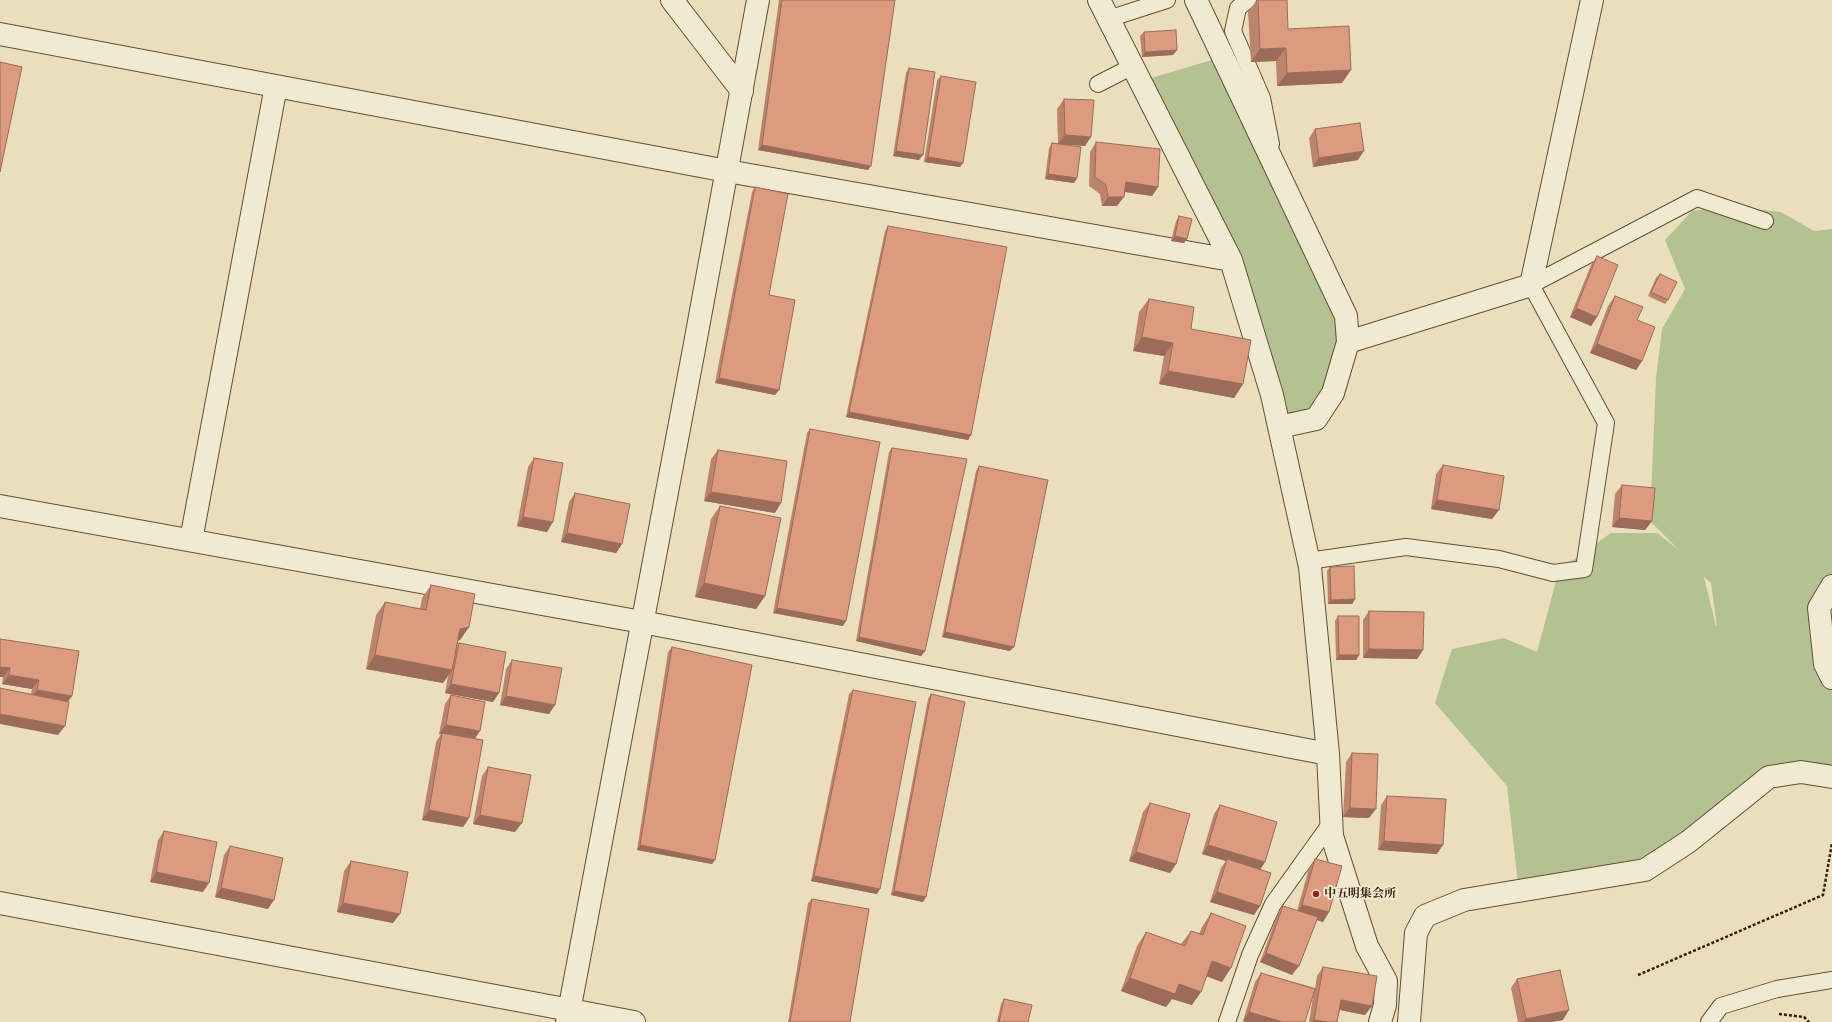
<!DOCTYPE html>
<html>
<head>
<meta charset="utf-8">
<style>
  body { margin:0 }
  canvas { display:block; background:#eadebc }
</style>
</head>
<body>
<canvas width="1832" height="1022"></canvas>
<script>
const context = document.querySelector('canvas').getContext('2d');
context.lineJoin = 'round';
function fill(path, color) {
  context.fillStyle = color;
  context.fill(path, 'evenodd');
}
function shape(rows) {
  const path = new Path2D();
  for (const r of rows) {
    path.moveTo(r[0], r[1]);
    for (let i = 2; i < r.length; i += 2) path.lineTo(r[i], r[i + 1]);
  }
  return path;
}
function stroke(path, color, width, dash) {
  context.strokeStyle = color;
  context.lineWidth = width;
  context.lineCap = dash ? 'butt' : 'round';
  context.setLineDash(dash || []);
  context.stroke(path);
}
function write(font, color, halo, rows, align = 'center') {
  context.font = font + ' "IM FELL French Canon","Noto Serif JP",serif';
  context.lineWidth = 4;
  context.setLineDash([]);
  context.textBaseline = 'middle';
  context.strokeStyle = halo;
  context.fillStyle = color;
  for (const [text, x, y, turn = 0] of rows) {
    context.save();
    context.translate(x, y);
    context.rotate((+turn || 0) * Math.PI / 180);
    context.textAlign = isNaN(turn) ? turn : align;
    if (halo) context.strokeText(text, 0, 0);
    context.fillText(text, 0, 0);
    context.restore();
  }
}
fill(shape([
  [1215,59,1348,334,1316,419,1278,423,1235,274,1141,81],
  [1729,206,1781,212,1814,231,1832,229,1832,590,1820,615,1832,678,1832,773,1775,764,1777,776,1652,866,1519,892,1507,786,1435,703,1452,649,1504,638,1537,652,1559,570,1611,533,1657,533,1679,550,1650,521,1656,378,1662,329,1685,289,1665,240,1692,211],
  [1704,577,1711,583,1717,626,1716,626]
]), '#b4c292');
const service = shape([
  [1248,0,1238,8,1233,31,1262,98,1271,144],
  [1108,19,1167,0],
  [1098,84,1133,66],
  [1308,561,1406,547,1499,559,1553,573,1584,569,1606,423,1531,285,1697,198,1765,221],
  [1227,1022,1250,955,1273,904,1331,823],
  [1709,1022,1721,1006,1777,989,1832,980]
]);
const minor = shape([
  [672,0,742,91],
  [1099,0,1231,260,1272,395,1310,567,1328,754,1332,836,1367,946,1386,981,1385,1005,1380,1022],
  [1196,0,1346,316,1348,342,1333,393,1316,419,1279,427],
  [0,34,727,171,1231,260],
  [1348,342,1531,285,1592,0],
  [0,506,642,622,1328,754],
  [191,540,276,86],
  [1832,586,1819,608,1825,664,1832,678],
  [0,903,634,1022],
  [1409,1022,1416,933,1425,916,1464,900,1645,870,1688,842,1769,777,1801,772,1832,777]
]);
const tertiary = shape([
  [567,1022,694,349,758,0]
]);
stroke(service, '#635031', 18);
stroke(minor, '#635031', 24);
stroke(tertiary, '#635031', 24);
stroke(shape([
  [1638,975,1823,895,1832,843],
  [1779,1014,1804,1017,1809,1022]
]), '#362003', 2.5, [3, 2]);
stroke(service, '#f1ead3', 16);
stroke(minor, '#f1ead3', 22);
stroke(tertiary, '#f1ead3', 22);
fill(shape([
  [779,0,895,0,868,170,758,150],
  [1257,0,1288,29,1342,83,1277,86,1276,61,1251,62,1248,12],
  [1144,32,1177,50,1173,55,1142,57,1140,36],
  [909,68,919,160,893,156,906,73],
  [941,76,960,167,924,162,937,80],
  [1064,99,1085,146,1058,144,1077,178,1074,183,1045,179,1049,148,1052,143,1058,144,1057,109],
  [1315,129,1358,160,1313,167,1309,138],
  [1096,142,1158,187,1152,196,1124,192,1117,206,1102,206,1100,194,1089,186,1090,152],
  [755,187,769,295,779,390,775,395,715,383,752,192],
  [1179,216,1187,239,1184,243,1171,241,1176,221],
  [888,226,971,435,968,440,846,417,885,231],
  [1597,256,1597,317,1591,326,1570,317,1591,265],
  [1660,274,1668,300,1665,304,1648,296,1656,278],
  [1615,296,1637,320,1642,361,1636,370,1590,353,1608,306],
  [1149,299,1191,329,1243,384,1234,398,1159,384,1164,356,1133,351,1139,312],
  [810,429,843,626,773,613,807,433],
  [892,448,925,651,921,656,856,641,889,452],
  [718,450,775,513,704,501,711,459],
  [534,458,547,532,517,526,528,467],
  [1443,465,1499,510,1492,519,1431,509,1436,474],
  [979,466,1010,651,942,637,976,471],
  [1622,485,1652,521,1645,530,1612,527,1615,494],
  [575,493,622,544,616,553,561,542,569,502],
  [720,506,765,596,756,609,695,597,711,519],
  [1330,567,1355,599,1352,604,1328,604,1327,571],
  [431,585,469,627,460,640,458,641,457,646,459,643,493,702,445,693,448,676,443,683,366,669,376,615,385,602,420,609,422,598],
  [1369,611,1423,650,1417,659,1363,658,1363,620],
  [1338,616,1359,655,1356,660,1336,660,1335,621],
  [0,639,72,696,68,701,58,735,31,694,32,689,2,684,3,677,0,677],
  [672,647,712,864,637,850,668,652],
  [512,660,549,714,500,705,506,669],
  [853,690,877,894,811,881,849,694],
  [931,694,923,902,891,895,928,699],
  [451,695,475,739,469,818,463,827,422,820,436,742,441,734,439,734,445,704],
  [1352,753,1369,818,1343,817,1346,762],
  [488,767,515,832,473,824,482,776],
  [1387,796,1437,854,1378,850,1381,805],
  [1150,803,1176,864,1170,873,1129,861,1143,812],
  [1220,805,1265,862,1260,870,1254,915,1210,902,1221,868,1226,861,1202,854,1214,814],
  [164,831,203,892,150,882,158,840],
  [230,846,268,909,215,897,224,855],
  [1315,859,1329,912,1323,922,1317,920,1292,975,1260,962,1277,916,1283,906,1297,911,1309,868],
  [351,861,393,923,337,912,344,871],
  [812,899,850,1022,788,1022,808,903],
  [1211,913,1222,982,1207,976,1192,1005,1172,999,1166,1007,1121,991,1137,946,1146,932,1181,944,1191,931,1199,934,1202,927],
  [1323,967,1365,1015,1340,1010,1337,1022,1309,1022,1314,990,1305,1022,1246,1022,1243,1021,1255,982,1261,973,1315,988,1317,976],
  [1517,979,1563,1020,1551,1022,1518,1022,1511,988],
  [1004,999,1028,1022,997,1022,1001,1004]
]), '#bd846d');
fill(shape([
  [1286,48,1276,61,1251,62,1260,49],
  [1177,50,1173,55,1142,57,1145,52],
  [1351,70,1342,83,1277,86,1287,73],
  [1065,135,1091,137,1085,146,1058,144],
  [762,145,871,166,868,170,758,150],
  [896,151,923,155,919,160,893,156],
  [1364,151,1358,160,1313,167,1319,158],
  [928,157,963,163,960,167,924,162],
  [1048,174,1077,178,1074,183,1045,179],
  [1126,182,1158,187,1152,196,1120,191],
  [1108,197,1124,197,1117,206,1102,206],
  [1175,236,1187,239,1184,243,1171,241],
  [1576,308,1597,317,1591,326,1570,317],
  [1142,337,1173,343,1164,356,1133,351],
  [1597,344,1642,361,1636,370,1590,353],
  [1168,371,1243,384,1234,398,1159,384],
  [719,378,779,390,775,395,715,383],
  [849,412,971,435,968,440,846,417],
  [711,492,781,503,775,513,704,501],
  [1437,500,1499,510,1492,519,1431,509],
  [523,517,553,522,547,532,517,526],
  [1619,518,1652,521,1645,530,1612,527],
  [567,533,622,544,616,553,561,542],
  [704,583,765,596,756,609,695,597],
  [1355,599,1352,604,1328,604,1331,600],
  [777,608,846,621,843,626,773,613],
  [469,627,460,640,451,642,460,629],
  [945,632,1014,647,1010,651,942,637],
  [859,637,925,651,921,656,856,641],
  [1369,649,1423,650,1417,659,1363,658],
  [375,655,452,670,443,683,366,669],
  [1339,655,1359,655,1356,660,1336,660],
  [0,667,10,668,3,677,0,677],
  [9,675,39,680,32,689,2,684],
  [451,684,499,693,493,702,445,693],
  [37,690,72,696,66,705,30,699],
  [506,696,555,705,549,714,500,705],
  [0,714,65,726,58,735,0,724],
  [446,725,480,731,474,740,442,733,441,734,439,734],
  [1350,808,1376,809,1369,818,1343,817],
  [429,810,469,818,463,827,422,820],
  [480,815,522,823,515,832,473,824],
  [1384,841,1443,845,1437,854,1378,850],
  [640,845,715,860,712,864,637,850],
  [1208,845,1265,862,1259,871,1227,859,1226,861,1202,854],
  [1136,852,1176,864,1170,873,1129,861],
  [156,872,209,883,203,892,150,882],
  [814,876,880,889,877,894,811,881],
  [221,888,274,900,268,909,215,897],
  [894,891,926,897,923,902,891,895],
  [1217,892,1260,906,1254,915,1210,902],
  [343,903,400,914,393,923,337,912],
  [1302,905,1329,912,1323,922,1296,914],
  [1266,953,1299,966,1292,975,1260,962],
  [1212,961,1231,968,1222,982,1203,975],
  [1130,978,1179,984,1201,992,1192,1005,1172,999,1166,1007,1121,991],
  [1341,1000,1372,1006,1365,1015,1335,1009],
  [1569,1010,1563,1020,1551,1022,1524,1022,1526,1019],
  [1249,1012,1283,1022,1246,1022,1243,1021],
  [1314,1020,1329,1022,1312,1022]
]), '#9a6c59');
const building = shape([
  [782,0,895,0,871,166,762,145,782,0],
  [1258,0,1287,0,1288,29,1349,26,1351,70,1287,73,1286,48,1260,49,1258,0],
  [1176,30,1177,50,1145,52,1144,32,1176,30],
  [0,62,22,67,0,172,0,62],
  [909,68,935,72,923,155,896,151,909,68],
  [941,76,976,82,963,163,928,157,941,76],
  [1064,99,1094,100,1091,137,1065,135,1064,99],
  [1360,123,1364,151,1319,158,1315,129,1360,123],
  [1096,142,1160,149,1158,187,1126,182,1124,197,1108,197,1106,185,1095,177,1096,142],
  [1052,143,1081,147,1077,178,1048,174,1052,143],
  [755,187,788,194,769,295,795,300,779,390,719,378,755,187],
  [1179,216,1192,219,1187,239,1175,236,1179,216],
  [888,226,1007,247,971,435,849,412,888,226],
  [1597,256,1618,265,1597,317,1576,308,1597,256],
  [1660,274,1677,282,1668,300,1651,292,1660,274],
  [1615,296,1643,307,1637,320,1655,327,1642,361,1597,344,1615,296],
  [1149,299,1194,307,1191,329,1251,340,1243,384,1168,371,1173,343,1142,337,1149,299],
  [810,429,880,442,846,621,777,608,810,429],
  [892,448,967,459,925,651,859,637,892,448],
  [718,450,787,461,781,503,711,492,718,450],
  [534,458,563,463,553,522,523,517,534,458],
  [1443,465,1504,476,1499,510,1437,500,1443,465],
  [979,466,1048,480,1014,647,945,632,979,466],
  [1622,485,1655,488,1652,521,1619,518,1622,485],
  [575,493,630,504,622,544,567,533,575,493],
  [720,506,781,518,765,596,704,583,720,506],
  [1354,566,1355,599,1331,600,1330,567,1354,566],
  [431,585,475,594,469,627,460,629,452,670,375,655,385,602,426,610,431,585],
  [1369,611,1424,612,1423,650,1369,649,1369,611],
  [1338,616,1359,616,1359,655,1339,655,1338,616],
  [0,639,79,651,72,696,37,690,39,680,9,675,10,668,0,667,0,639],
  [459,643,506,652,499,693,451,684,459,643],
  [672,647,752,665,715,860,640,845,672,647],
  [512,660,562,668,555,705,506,696,512,660],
  [0,688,69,702,65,726,0,714,0,688],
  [853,690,916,702,880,889,814,876,853,690],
  [931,694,965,702,926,897,894,891,931,694],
  [451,695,485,702,480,731,446,725,451,695],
  [442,733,483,740,469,818,429,810,442,733],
  [1352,753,1378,754,1376,809,1350,808,1352,753],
  [488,767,531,775,522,823,480,815,488,767],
  [1387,796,1446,799,1443,845,1384,841,1387,796],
  [1150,803,1190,814,1176,864,1136,852,1150,803],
  [1220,805,1277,822,1265,862,1208,845,1220,805],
  [164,831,217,842,209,883,156,872,164,831],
  [230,846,283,858,274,900,221,888,230,846],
  [1227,859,1271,873,1260,906,1217,892,1227,859],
  [1315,859,1342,866,1329,912,1302,905,1315,859],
  [351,861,408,872,400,914,343,903,351,861],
  [812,899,869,909,850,1022,790,1022,812,899],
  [1283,906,1318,917,1299,966,1266,953,1283,906],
  [1211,913,1246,926,1231,968,1212,961,1201,992,1179,984,1175,994,1130,978,1146,932,1185,946,1191,931,1203,935,1211,913],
  [1323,967,1377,976,1372,1006,1341,1000,1337,1022,1329,1022,1314,1020,1323,967],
  [1560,970,1569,1010,1526,1019,1517,979,1560,970],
  [1261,973,1315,989,1305,1022,1283,1022,1249,1012,1261,973],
  [1004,999,1032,1005,1028,1022,999,1022,1004,999]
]);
fill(building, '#dc9a7f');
stroke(building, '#9a6c59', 1);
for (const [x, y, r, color] of [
  [1316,894,4,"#8f2418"]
]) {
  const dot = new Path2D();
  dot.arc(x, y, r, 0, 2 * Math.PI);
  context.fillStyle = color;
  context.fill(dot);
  stroke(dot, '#f1ead3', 1.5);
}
write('bold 12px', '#362003', '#f1ead3', [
  ["中五明集会所",1324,894]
], 'left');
</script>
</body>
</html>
